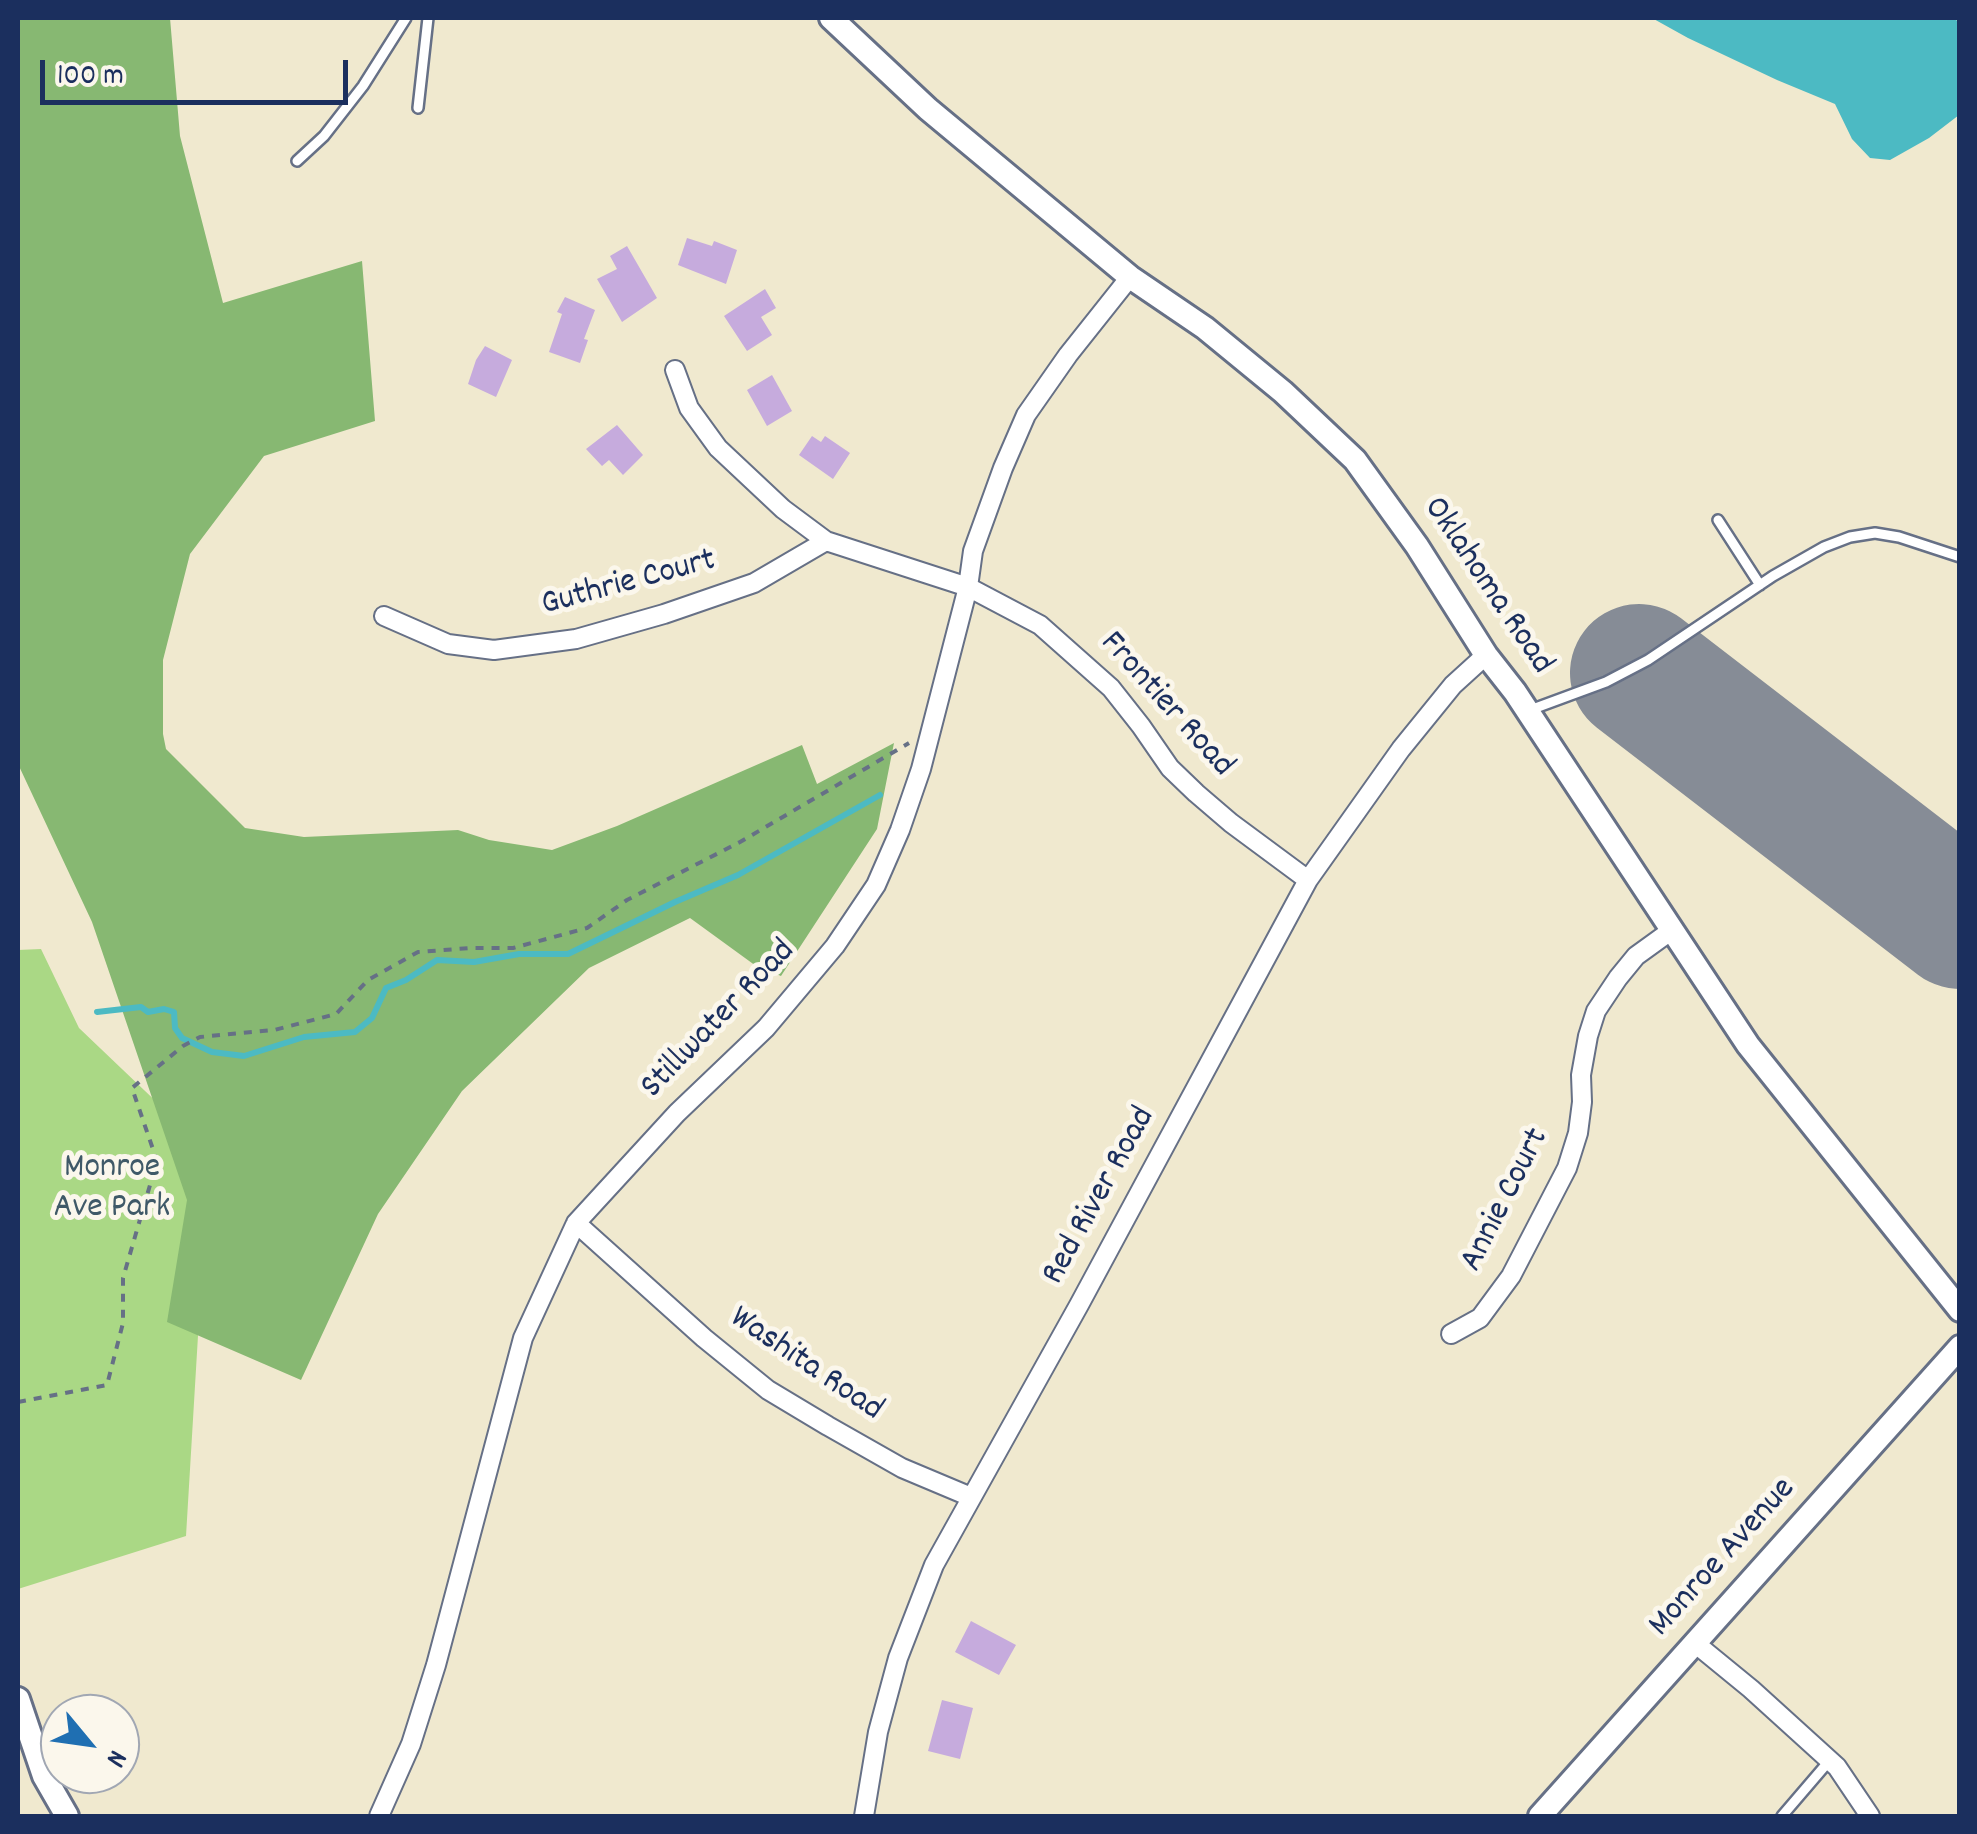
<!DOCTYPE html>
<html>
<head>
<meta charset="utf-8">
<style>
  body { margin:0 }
  #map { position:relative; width:1977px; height:1834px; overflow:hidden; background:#f0e9cf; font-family:Dekko,sans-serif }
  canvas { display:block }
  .frame { position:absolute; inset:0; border:20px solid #1b2f5e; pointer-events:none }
  .north { position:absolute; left:40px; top:1694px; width:100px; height:100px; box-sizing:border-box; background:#fbf7ec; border:2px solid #a1a7b3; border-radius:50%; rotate:119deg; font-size:28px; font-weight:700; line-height:40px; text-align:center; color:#1b2f5e }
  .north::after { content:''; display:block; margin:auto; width:35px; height:45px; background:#1f6fb2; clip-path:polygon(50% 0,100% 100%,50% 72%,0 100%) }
  .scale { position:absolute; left:40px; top:60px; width:308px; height:45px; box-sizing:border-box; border:5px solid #1b2f5e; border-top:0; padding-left:12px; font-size:30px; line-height:35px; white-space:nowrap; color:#1b2f5e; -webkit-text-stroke:8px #fbf7ec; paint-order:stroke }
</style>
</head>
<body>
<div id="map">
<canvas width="1977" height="1834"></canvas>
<div class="frame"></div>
<div class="north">N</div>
<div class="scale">100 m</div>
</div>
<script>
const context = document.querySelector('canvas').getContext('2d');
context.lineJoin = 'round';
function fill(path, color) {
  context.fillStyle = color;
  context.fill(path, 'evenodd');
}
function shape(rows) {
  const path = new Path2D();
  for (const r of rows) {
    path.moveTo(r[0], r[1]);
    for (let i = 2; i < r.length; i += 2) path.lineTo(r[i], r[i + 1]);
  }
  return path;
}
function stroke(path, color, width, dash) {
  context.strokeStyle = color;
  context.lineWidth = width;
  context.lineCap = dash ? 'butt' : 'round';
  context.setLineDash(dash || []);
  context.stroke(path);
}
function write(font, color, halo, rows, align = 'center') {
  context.font = font + ' Dekko,sans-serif';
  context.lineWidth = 10;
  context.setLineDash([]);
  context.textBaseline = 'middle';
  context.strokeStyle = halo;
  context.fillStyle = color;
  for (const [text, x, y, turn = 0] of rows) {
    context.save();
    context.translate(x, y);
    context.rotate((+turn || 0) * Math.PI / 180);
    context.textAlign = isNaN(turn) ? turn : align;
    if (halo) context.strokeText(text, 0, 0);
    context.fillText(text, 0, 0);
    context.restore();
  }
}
fill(shape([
  [41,949,79,1028,209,1152,186,1536,18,1589,18,950]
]), '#aad885');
fill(shape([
  [18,18,170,18,180,136,223,303,362,261,375,421,264,456,190,554,163,660,163,734,166,749,245,828,304,837,458,830,489,840,552,850,617,826,802,745,817,784,894,743,877,829,781,976,756,966,690,918,589,968,462,1091,378,1214,301,1380,167,1322,187,1200,92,922,18,764]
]), '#87b872');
fill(shape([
  [1652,18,1953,18,1959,22,1959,115,1929,138,1890,160,1870,158,1852,139,1835,104,1777,80,1688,38]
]), '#4cbac3');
stroke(shape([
  [97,1012,141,1007,148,1012,164,1009,174,1012,175,1028,182,1038,212,1052,244,1056,304,1037,355,1032,372,1018,386,988,406,980,437,960,474,962,519,954,568,954,675,902,738,875,880,795]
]), '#4cbac3', 6);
stroke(shape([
  [1639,673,1960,920]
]), '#868c96', 138);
fill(shape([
  [687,238,712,246,714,241,737,250,726,284,678,265],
  [627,246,657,298,622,322,597,279,617,269,610,256],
  [765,289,776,308,761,317,772,335,747,351,724,316],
  [565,297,595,310,584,339,588,340,580,363,549,352,562,314,557,312],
  [485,346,512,360,496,397,468,384,476,360],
  [772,375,792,411,767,426,747,390],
  [617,425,643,455,623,475,609,460,602,466,586,449],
  [812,436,821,442,825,436,850,453,833,479,799,455],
  [971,1621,1016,1645,999,1675,955,1652],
  [942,1700,973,1708,960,1759,928,1751]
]), '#c6abdd');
const lane = shape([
  [418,108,428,18],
  [297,161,324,136,363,86,406,18],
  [1718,520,1760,585],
  [1530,710,1606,682,1648,660,1773,576,1824,547,1850,537,1875,533,1899,537,1960,557],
  [1782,1816,1830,1760]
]);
const street = shape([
  [675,370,689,408,718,448,783,509,826,541,968,587,1040,625,1111,688,1141,726,1170,768,1196,793,1231,823,1308,880],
  [384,616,448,644,494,650,576,639,664,614,754,583,826,541],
  [576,1223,704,1338,768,1390,828,1426,902,1468,971,1497],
  [1451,1334,1480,1318,1511,1276,1567,1168,1578,1133,1582,1102,1581,1075,1588,1036,1596,1011,1618,978,1636,956,1672,930],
  [1696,1644,1751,1689,1837,1767,1870,1816],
  [379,1816,411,1744,436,1665,523,1338,576,1223,677,1113,766,1028,835,946,876,885,900,830,921,769,968,587,973,551,1003,468,1026,415,1068,355,1130,277],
  [864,1816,878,1732,898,1658,934,1565,1079,1305,1308,880,1401,749,1453,685,1486,655]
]);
const secondary = shape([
  [831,18,928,109,1130,277,1205,328,1283,392,1355,460,1417,546,1486,655,1515,692,1748,1045,1960,1310],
  [18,1699,44,1776,67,1816],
  [1540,1816,1960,1347]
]);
stroke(lane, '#667086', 14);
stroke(street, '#667086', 22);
stroke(secondary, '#667086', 28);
stroke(shape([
  [18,1402,107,1385,123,1323,123,1278,157,1161,132,1088,183,1046,200,1037,274,1030,336,1014,368,980,418,952,470,948,513,948,587,928,627,900,740,842,909,743]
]), '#667086', 4, [8, 8]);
stroke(lane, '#fff', 9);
stroke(street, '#fff', 18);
stroke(secondary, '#fff', 22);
write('35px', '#1b2f5e', '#fbf7ec', [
  ["Guthrie Court",629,585,-15],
  ["Oklahoma Road",1486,587,56],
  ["Frontier Road",1165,706,48],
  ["Stillwater Road",720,1021,-46],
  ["Red River Road",1101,1197,-61],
  ["Annie Court",1507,1201,-63],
  ["Washita Road",805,1366,34],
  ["Monroe Avenue",1724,1559,-48]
]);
write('35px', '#3f5968', '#fbf7ec', [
  ["Monroe",112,1170],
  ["Ave Park",112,1210]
]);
</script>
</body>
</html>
